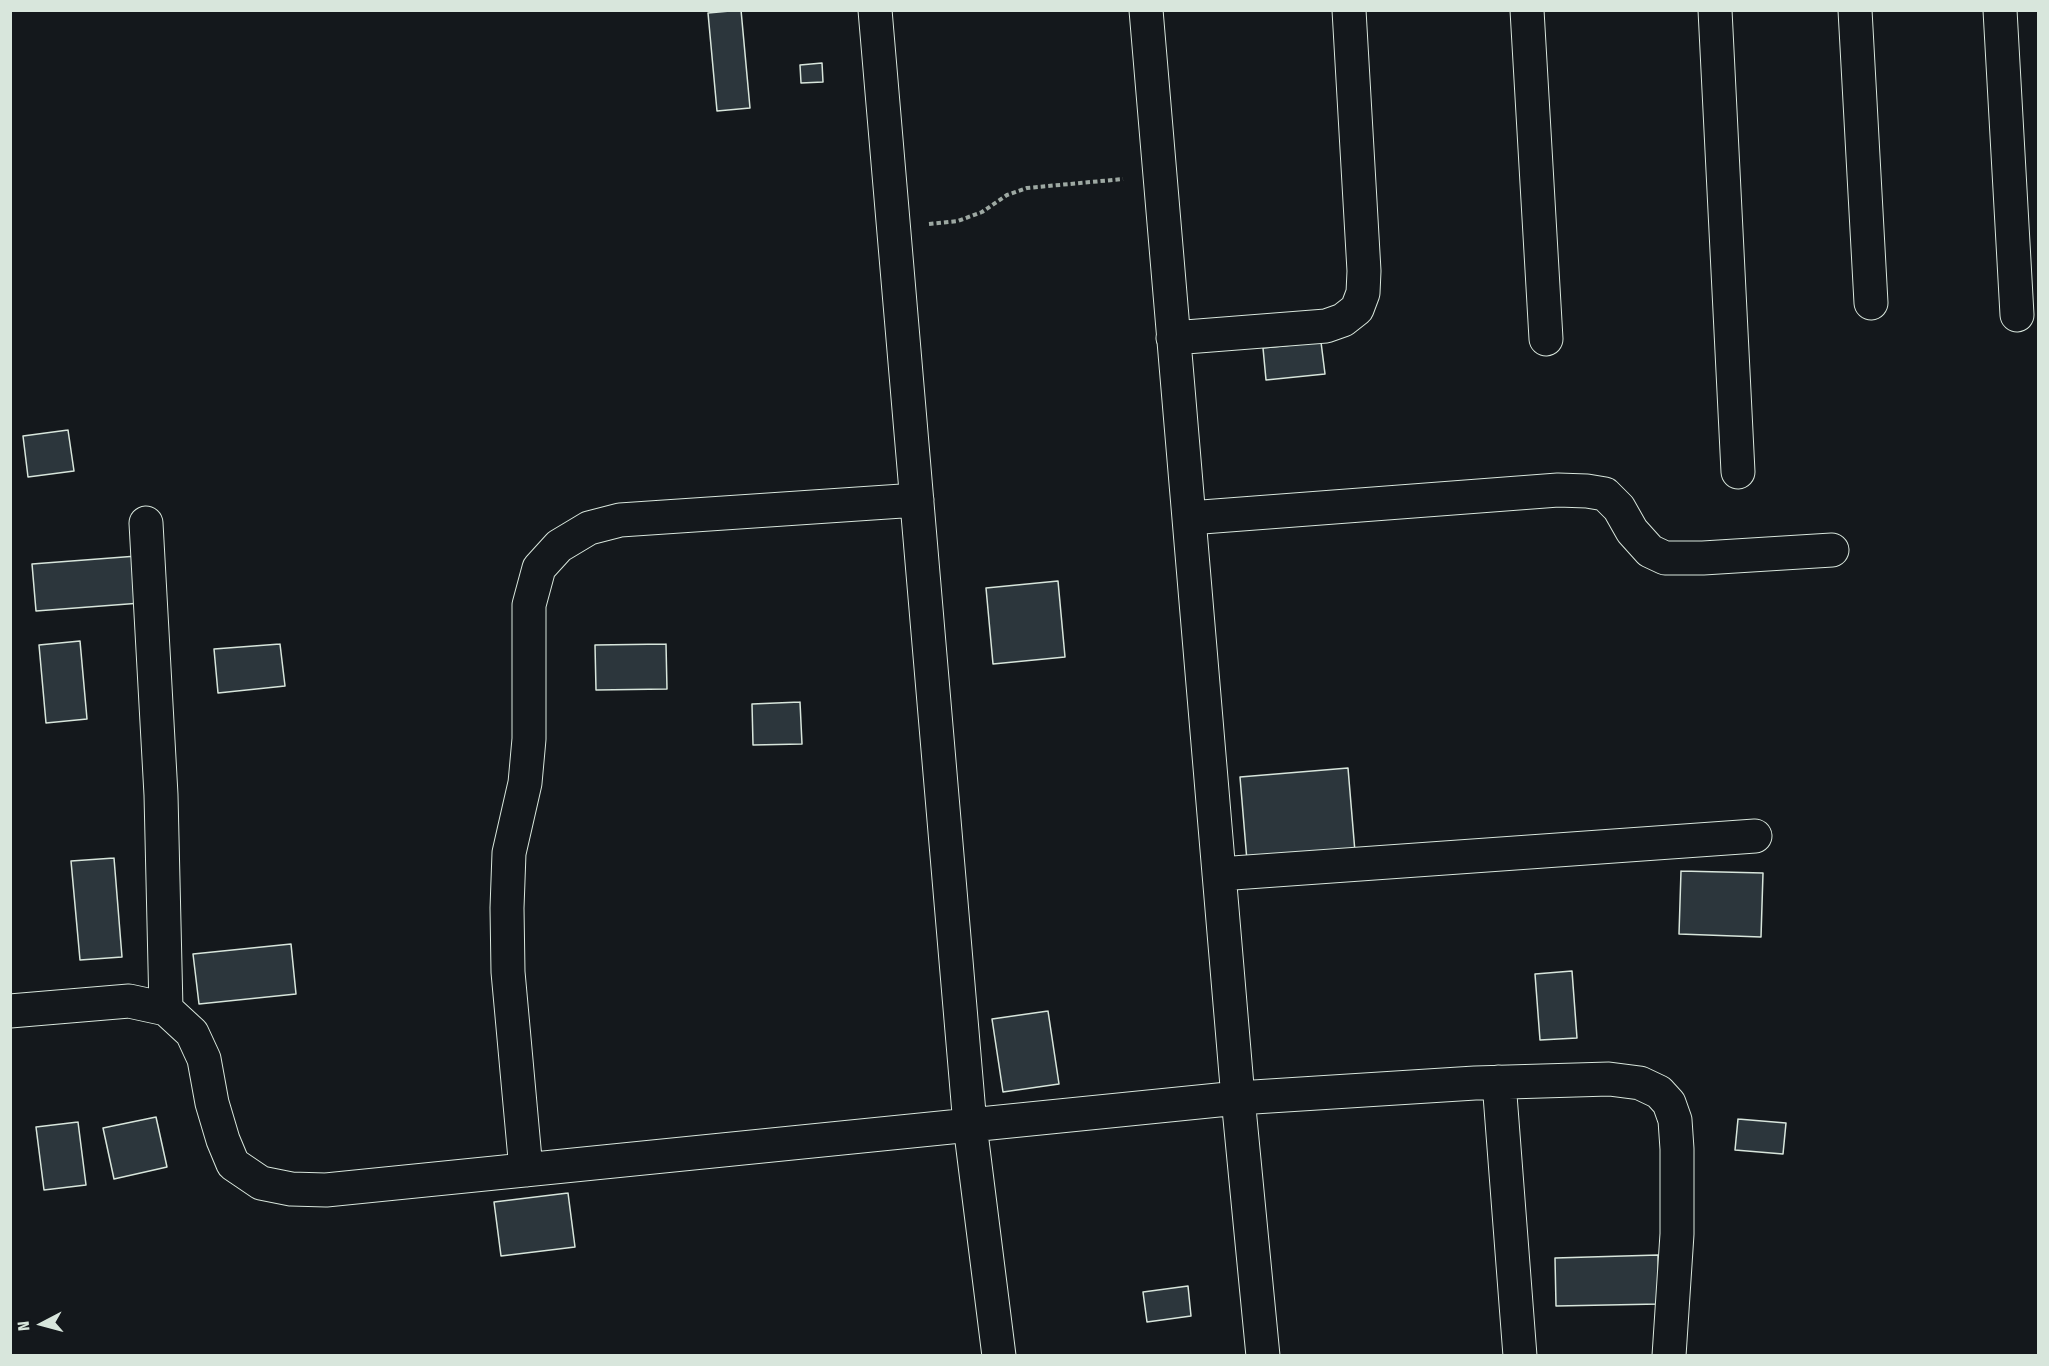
<!DOCTYPE html>
<html>
<head>
<meta charset="utf-8">
<style>
  body { margin:0 }
  #map { position:relative; width:2049px; height:1366px; overflow:hidden; background:#14181c; font-family:"Fira Sans Condensed",sans-serif }
  canvas { display:block }
  .frame { position:absolute; inset:0; border:12px solid #d8e6dc; pointer-events:none }
  .north { position:absolute; left:12px; top:1294px; width:60px; height:60px; -webkit-text-stroke:4px #14181c; paint-order:stroke; rotate:264deg; font-size:16px; font-weight:700; line-height:24px; text-align:center; color:#d8e6dc }
  .north::after { content:''; display:block; margin:auto; width:21px; height:27px; background:#d8e6dc; clip-path:polygon(50% 0,100% 100%,50% 72%,0 100%) }
</style>
</head>
<body>
<div id="map">
<canvas width="2049" height="1366"></canvas>
<div class="frame"></div>
<div class="north">N</div>
</div>
<script>
const context = document.querySelector('canvas').getContext('2d');
context.lineJoin = 'round';
function fill(path, color) {
  context.fillStyle = color;
  context.fill(path, 'evenodd');
}
function shape(rows) {
  const path = new Path2D();
  for (const r of rows) {
    path.moveTo(r[0], r[1]);
    for (let i = 2; i < r.length; i += 2) path.lineTo(r[i], r[i + 1]);
  }
  return path;
}
function stroke(path, color, width, dash) {
  context.strokeStyle = color;
  context.lineWidth = width;
  context.lineCap = dash ? 'butt' : 'round';
  context.setLineDash(dash || []);
  context.stroke(path);
}
const building = shape([
  [741,10,750,108,717,111,708,13,741,10],
  [822,63,823,82,801,83,800,65,822,63],
  [1321,342,1325,374,1266,380,1263,348,1321,342],
  [68,430,74,471,28,477,23,436,68,430],
  [137,556,141,603,36,611,32,564,137,556],
  [1058,581,1065,657,993,664,986,588,1058,581],
  [80,641,87,719,46,723,39,645,80,641],
  [280,644,285,686,218,693,214,649,280,644],
  [666,644,667,689,596,690,595,645,666,644],
  [800,702,802,744,753,745,752,704,800,702],
  [1348,768,1355,852,1247,861,1240,777,1348,768],
  [114,858,122,957,80,960,71,861,114,858],
  [1681,871,1763,873,1761,937,1679,934,1681,871],
  [291,944,296,994,199,1004,193,954,291,944],
  [1572,971,1577,1038,1540,1040,1535,974,1572,971],
  [1048,1011,1059,1084,1003,1092,992,1019,1048,1011],
  [156,1117,167,1167,114,1179,103,1128,156,1117],
  [1738,1119,1786,1123,1783,1154,1735,1150,1738,1119],
  [78,1122,86,1185,44,1190,36,1127,78,1122],
  [568,1193,575,1247,501,1256,494,1202,568,1193],
  [1658,1255,1659,1304,1556,1306,1555,1258,1658,1255],
  [1188,1286,1191,1316,1147,1322,1143,1292,1188,1286]
]);
fill(building, '#2c363c');
stroke(building, '#d8e6dc', 1.5);
const minor = shape([
  [875,10,970,1125,999,1356],
  [1146,10,1238,1098,1263,1356],
  [1527,10,1546,339],
  [1715,10,1738,472],
  [1855,10,1871,303],
  [2000,10,2017,315],
  [1173,338,1326,326,1343,320,1357,309,1363,293,1364,271,1349,10],
  [1189,518,1558,490,1587,491,1605,494,1619,508,1632,531,1650,551,1665,558,1703,558,1832,550],
  [146,523,161,795,166,1009],
  [1219,874,1755,836],
  [10,1011,129,1001,166,1009,192,1033,204,1059,212,1103,223,1140,233,1164,261,1183,291,1189,326,1190,1238,1098,1475,1083,1609,1079,1640,1083,1659,1092,1669,1103,1675,1120,1677,1149,1677,1234,1669,1356],
  [1499,1082,1520,1356],
  [526,1170,508,972,507,908,509,853,525,783,529,739,529,605,539,568,559,546,589,528,620,520,917,500]
]);
stroke(minor, '#d8e6dc', 35);
stroke(shape([
  [929,224,958,221,982,212,1007,195,1027,188,1123,179]
]), '#9da8a2', 4, [4.5, 3]);
stroke(minor, '#14181c', 33);
</script>
</body>
</html>
